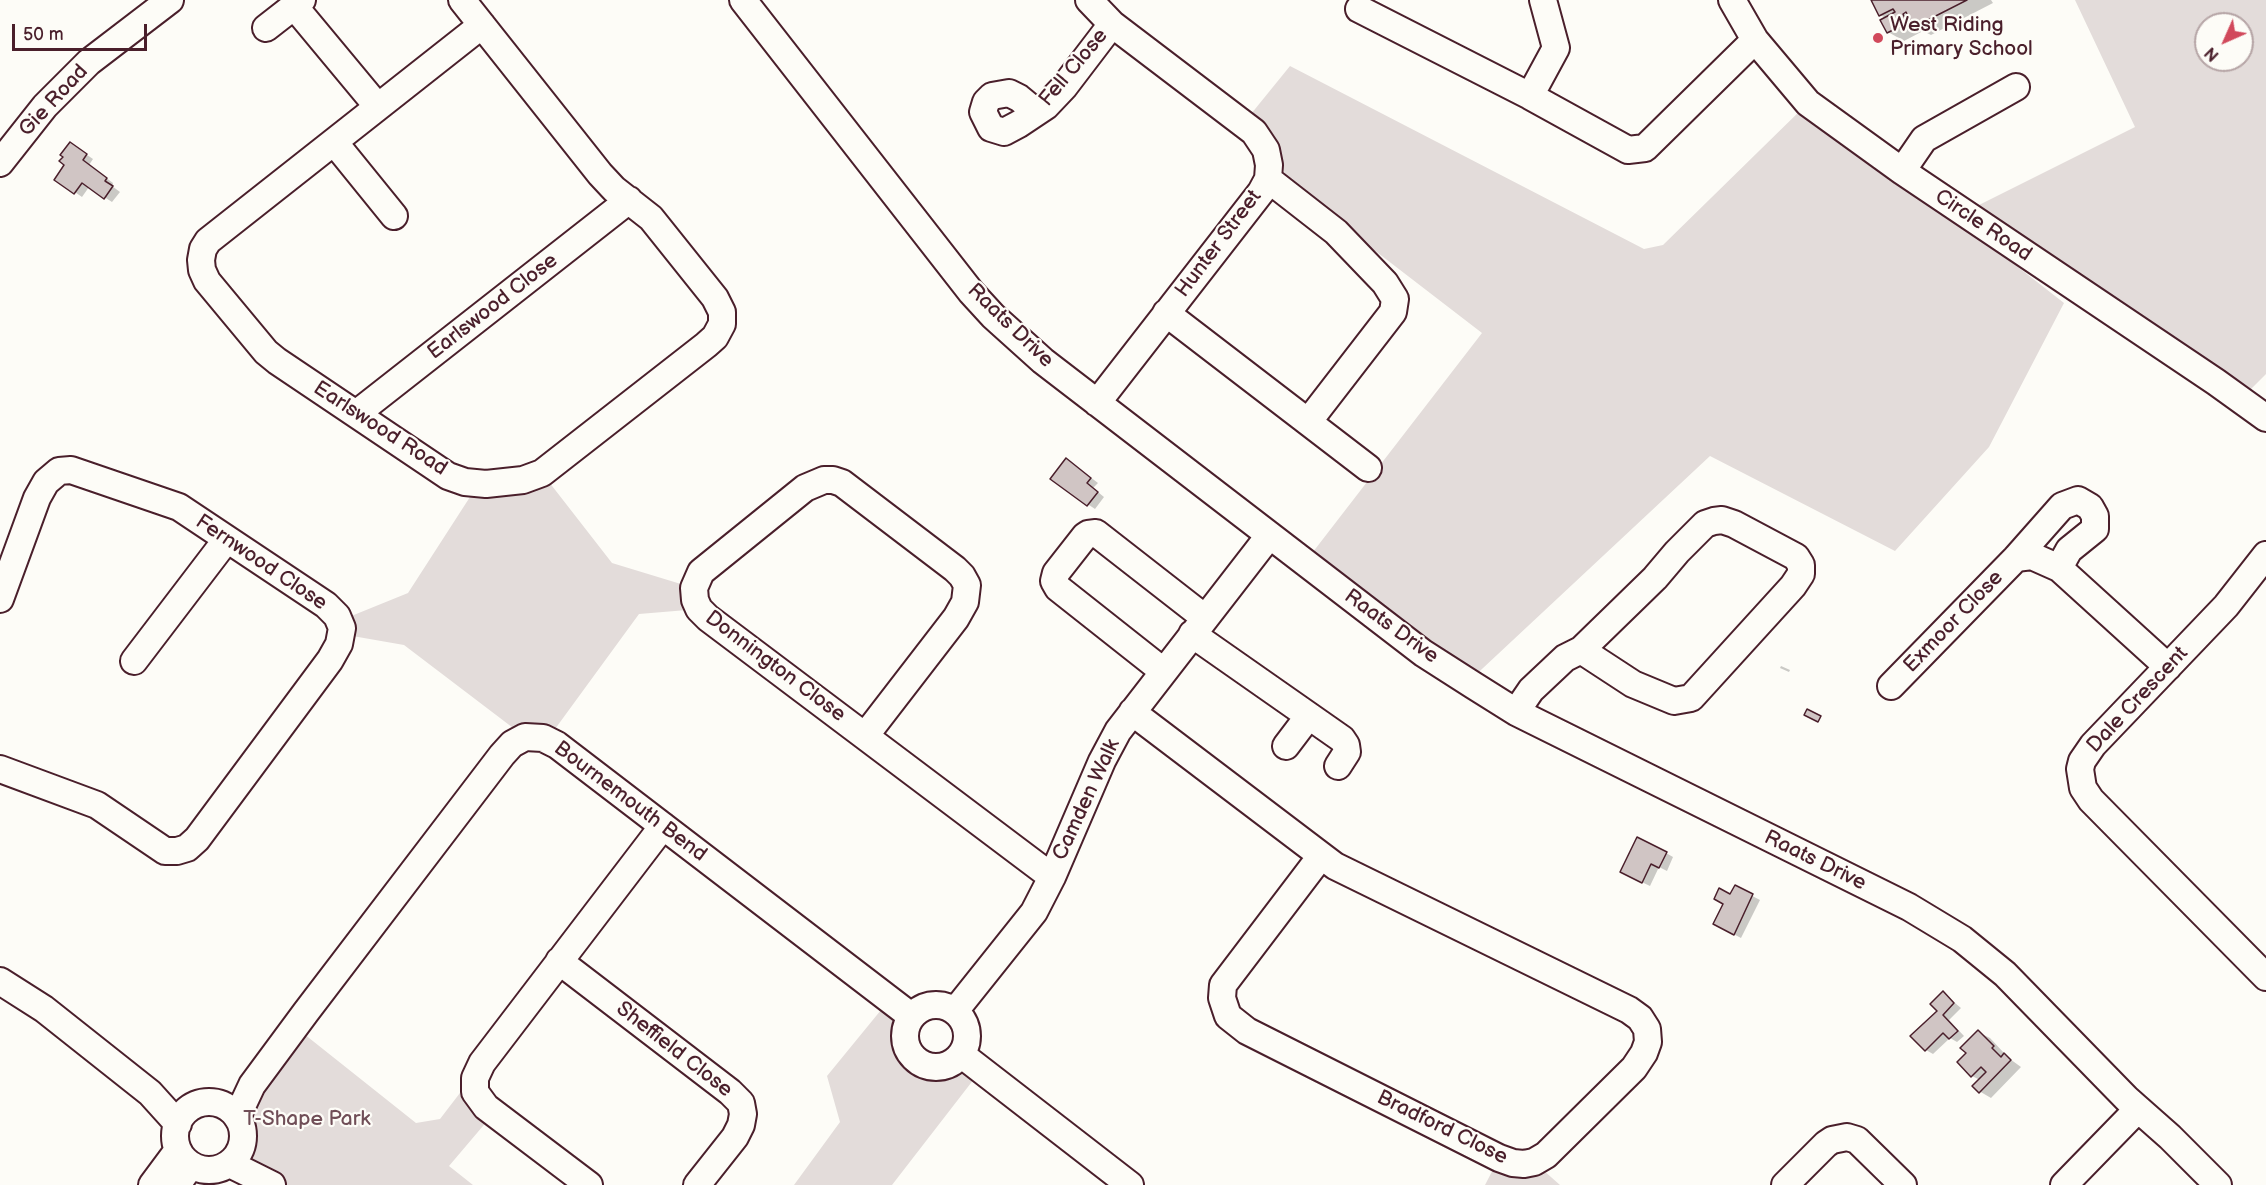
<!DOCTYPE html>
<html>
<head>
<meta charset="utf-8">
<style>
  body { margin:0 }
  #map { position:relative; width:2266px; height:1185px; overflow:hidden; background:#fdfcf7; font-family:"Balsamiq Sans",sans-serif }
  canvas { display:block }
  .north { position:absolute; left:2194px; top:12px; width:60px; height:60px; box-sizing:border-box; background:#fdfcf7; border:2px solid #b5a4a5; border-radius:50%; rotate:225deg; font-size:16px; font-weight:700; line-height:24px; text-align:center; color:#4a1f2b }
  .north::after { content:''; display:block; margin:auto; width:21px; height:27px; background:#d1495b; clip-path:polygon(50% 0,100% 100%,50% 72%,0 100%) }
  .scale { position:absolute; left:12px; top:24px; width:135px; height:27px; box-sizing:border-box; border:3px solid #4a1f2b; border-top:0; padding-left:8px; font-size:18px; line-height:21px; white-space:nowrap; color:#4a1f2b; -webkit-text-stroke:4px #fdfcf7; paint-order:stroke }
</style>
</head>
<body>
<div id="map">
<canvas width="2266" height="1185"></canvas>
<div class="north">N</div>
<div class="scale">50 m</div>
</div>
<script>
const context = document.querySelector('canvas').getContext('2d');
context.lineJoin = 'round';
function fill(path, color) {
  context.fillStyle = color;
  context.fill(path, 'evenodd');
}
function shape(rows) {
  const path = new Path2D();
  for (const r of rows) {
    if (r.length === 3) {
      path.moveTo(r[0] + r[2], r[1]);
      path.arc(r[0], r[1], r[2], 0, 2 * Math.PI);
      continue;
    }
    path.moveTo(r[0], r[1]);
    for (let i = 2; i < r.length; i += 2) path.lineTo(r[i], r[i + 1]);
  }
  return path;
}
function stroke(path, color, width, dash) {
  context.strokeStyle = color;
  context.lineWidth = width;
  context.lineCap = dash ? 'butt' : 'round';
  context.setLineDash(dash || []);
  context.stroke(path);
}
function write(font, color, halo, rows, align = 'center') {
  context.font = font + ' "Balsamiq Sans",sans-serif';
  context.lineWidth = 4.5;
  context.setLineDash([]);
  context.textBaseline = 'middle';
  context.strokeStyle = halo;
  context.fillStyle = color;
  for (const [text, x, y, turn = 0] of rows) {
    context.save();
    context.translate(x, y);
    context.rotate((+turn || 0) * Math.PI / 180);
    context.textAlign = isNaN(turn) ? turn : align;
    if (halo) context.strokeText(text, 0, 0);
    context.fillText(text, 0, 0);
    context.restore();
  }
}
fill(shape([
  [2075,0,2266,0,2266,374,2251,389,1977,206,2135,127],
  [2206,24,2242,24,2242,60,2206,60],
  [1290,66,1644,249,1663,245,1808,103,2064,303,1989,447,1895,551,1710,456,1467,683,1306,561,1482,333,1287,183,1279,150,1251,114],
  [542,473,612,563,694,588,699,609,639,614,547,740,525,737,404,645,341,634,339,621,408,593,479,483],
  [890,999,911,1016,905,1030,904,1038,907,1048,919,1063,930,1068,946,1067,954,1063,981,1070,892,1185,794,1185,840,1122,827,1076],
  [294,1026,416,1123,440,1119,463,1089,494,1113,449,1166,473,1185,272,1185,237,1157,241,1148,244,1136,237,1117],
  [1499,1158,1534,1162,1560,1185,1485,1185]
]), '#e3dcda');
fill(shape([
  [1873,0,1991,0,1993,3,1931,35,1923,31,1904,41,1888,32,1886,18,1880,15],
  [77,148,93,159,89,165,113,183,112,186,120,192,112,202,89,187,82,197,56,179],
  [1073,464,1098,483,1093,488,1104,497,1095,509,1083,501],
  [1781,666,1790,670,1789,672,1780,668],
  [1666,853,1673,857,1667,871,1659,867,1650,886,1629,876],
  [1735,887,1760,900,1741,938,1722,928],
  [1943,993,1961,1008,1949,1020,1964,1036,1957,1042,1950,1038,1933,1054,1926,1050],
  [1978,1032,1990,1038,2004,1053,2003,1054,2021,1067,1991,1098,1979,1091,1980,1080,1972,1076,1968,1053]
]), '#0003');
const building = shape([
  [1871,0,1967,0,1914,27,1906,12,1903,14,1907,23,1887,33,1880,20,1895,12,1893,9,1879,16,1871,0],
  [70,142,87,154,83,160,107,178,105,181,113,186,104,199,82,183,74,194,54,180,64,165,59,161,63,157,60,155,70,142],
  [1066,458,1091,478,1087,483,1098,492,1087,506,1050,479,1066,458],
  [1807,709,1821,716,1818,722,1804,715,1807,709],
  [1637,837,1667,852,1659,868,1651,864,1642,883,1620,872,1637,837],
  [1735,885,1753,894,1734,935,1713,924,1723,904,1714,899,1719,888,1730,894,1735,885],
  [1943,991,1954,1003,1943,1015,1958,1031,1949,1039,1943,1033,1925,1051,1910,1036,1937,1011,1930,1004,1943,991],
  [1978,1030,1994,1046,1992,1048,2001,1057,2004,1053,2011,1060,1979,1093,1972,1086,1986,1072,1981,1067,1971,1077,1957,1062,1966,1053,1960,1048,1978,1030]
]);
fill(building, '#d0c5c4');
stroke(building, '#4a1f2b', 1.5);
const minor = shape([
  [462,0,600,174,614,189,651,218,715,298,722,312,722,324,715,337,706,345,542,473,523,480,486,484,465,482,448,476,277,361,266,352,207,281,202,270,201,260,203,249,208,241,482,25],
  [743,0,971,292,993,316,1043,361,1423,653,1473,685,1516,712,1909,907,1962,939,2005,974,2127,1099,2170,1137,2218,1185],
  [1089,0,1112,24,1254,132,1266,150,1269,165,1268,179,1261,192,1097,403],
  [1732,0,1755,40,1808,103,1902,171,2216,382,2266,418],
  [294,6,378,107],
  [1359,9,1530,96,1628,150,1645,148,1755,40],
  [266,28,302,0],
  [1530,96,1556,48,1543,0],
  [1036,112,1019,98,1009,93,992,96,986,102,983,112,991,128,1004,132,1019,124,1046,106,1064,87,1112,24],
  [334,142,394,216],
  [0,163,45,106,89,62,170,0],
  [1902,171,1924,139,2016,87],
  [1268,179,1336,232,1385,283,1395,299,1393,312,1308,422],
  [1166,313,1368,468],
  [356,414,629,200],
  [2266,555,2226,606,2093,745,2082,761,2080,769,2083,788,2091,800,2266,977],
  [2016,558,2032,556,2059,568,2168,667],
  [0,599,37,498,46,482,59,471,71,470,179,507,326,605,337,616,342,628,339,644,330,660,197,839,187,848,177,851,165,851,97,805,0,769],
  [1192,634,1342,739,1346,745,1347,752,1338,766],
  [134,661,227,539],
  [1163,671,1058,588,1054,581,1056,573,1085,536,1088,534,1096,533,1205,618],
  [1891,686,2016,558,2062,506,2078,500,2090,507,2095,516,2095,529,2069,550,2059,568],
  [1132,712,1335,866,1629,1010,1640,1018,1647,1029,1648,1042,1644,1053,1634,1068,1546,1155,1534,1162,1524,1164,1513,1163,1499,1158,1247,1031,1228,1016,1222,998,1223,985,1321,856],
  [1516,712,1531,690,1565,658,1581,650,1655,578,1677,552,1705,524,1714,521,1722,520,1734,524,1796,557,1801,565,1801,574,1793,586,1691,698,1674,701,1633,684,1581,650],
  [865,736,956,618,965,602,967,585,962,576,955,569,842,483,833,480,824,480,805,488,701,572,694,588,695,600,699,609,708,618,1052,877],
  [1286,746,1308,717],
  [559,961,730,1092,741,1103,743,1114,741,1125,735,1137,697,1185],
  [0,981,44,1009,150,1093,178,1124],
  [936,1036,31],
  [955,1011,1034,912,1052,877,1102,761,1118,731,1269,536],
  [962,1055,1130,1185],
  [209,1136,34],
  [237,1117,252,1085,306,1012,502,755,512,744,525,737,543,738,557,745,911,1016],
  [230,1164,272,1185],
  [152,1185,178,1150],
  [177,1185,191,1165],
  [589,1185,486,1107,475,1092,475,1078,482,1063,663,826],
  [1785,1185,1826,1144,1832,1140,1847,1137,1857,1140,1903,1185],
  [2064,1185,2138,1109]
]);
stroke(minor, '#4a1f2b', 30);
stroke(minor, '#fdfcf7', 26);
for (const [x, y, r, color] of [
  [1878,38,6,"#d1495b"]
]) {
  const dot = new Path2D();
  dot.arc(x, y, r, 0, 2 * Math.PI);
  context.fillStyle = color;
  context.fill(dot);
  stroke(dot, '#fdfcf7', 2);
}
write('21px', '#4a1f2b', '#fdfcf7', [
  ["West Riding",1890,26],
  ["Primary School",1890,50]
], 'left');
write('21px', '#4a1f2b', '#fdfcf7', [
  ["Fell Close",1074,68,-50],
  ["Gie Road",54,101,-47],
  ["Circle Road",1983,226,34],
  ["Hunter Street",1219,244,-53],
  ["Earlswood Close",493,307,-38],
  ["Raats Drive",1010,326,44],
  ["Earlswood Road",380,429,33],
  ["Fernwood Close",261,563,34],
  ["Exmoor Close",1954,622,-46],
  ["Raats Drive",1391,627,36],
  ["Donnington Close",775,667,37],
  ["Dale Crescent",2138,700,-47],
  ["Camden Walk",1087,800,-65],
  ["Bournemouth Bend",630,802,37],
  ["Raats Drive",1815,861,26],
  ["Sheffield Close",674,1050,38],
  ["Bradford Close",1442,1128,26]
]);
write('21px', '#704e57', '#fdfcf7', [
  ["T-Shape Park",307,1120]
]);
</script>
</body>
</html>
